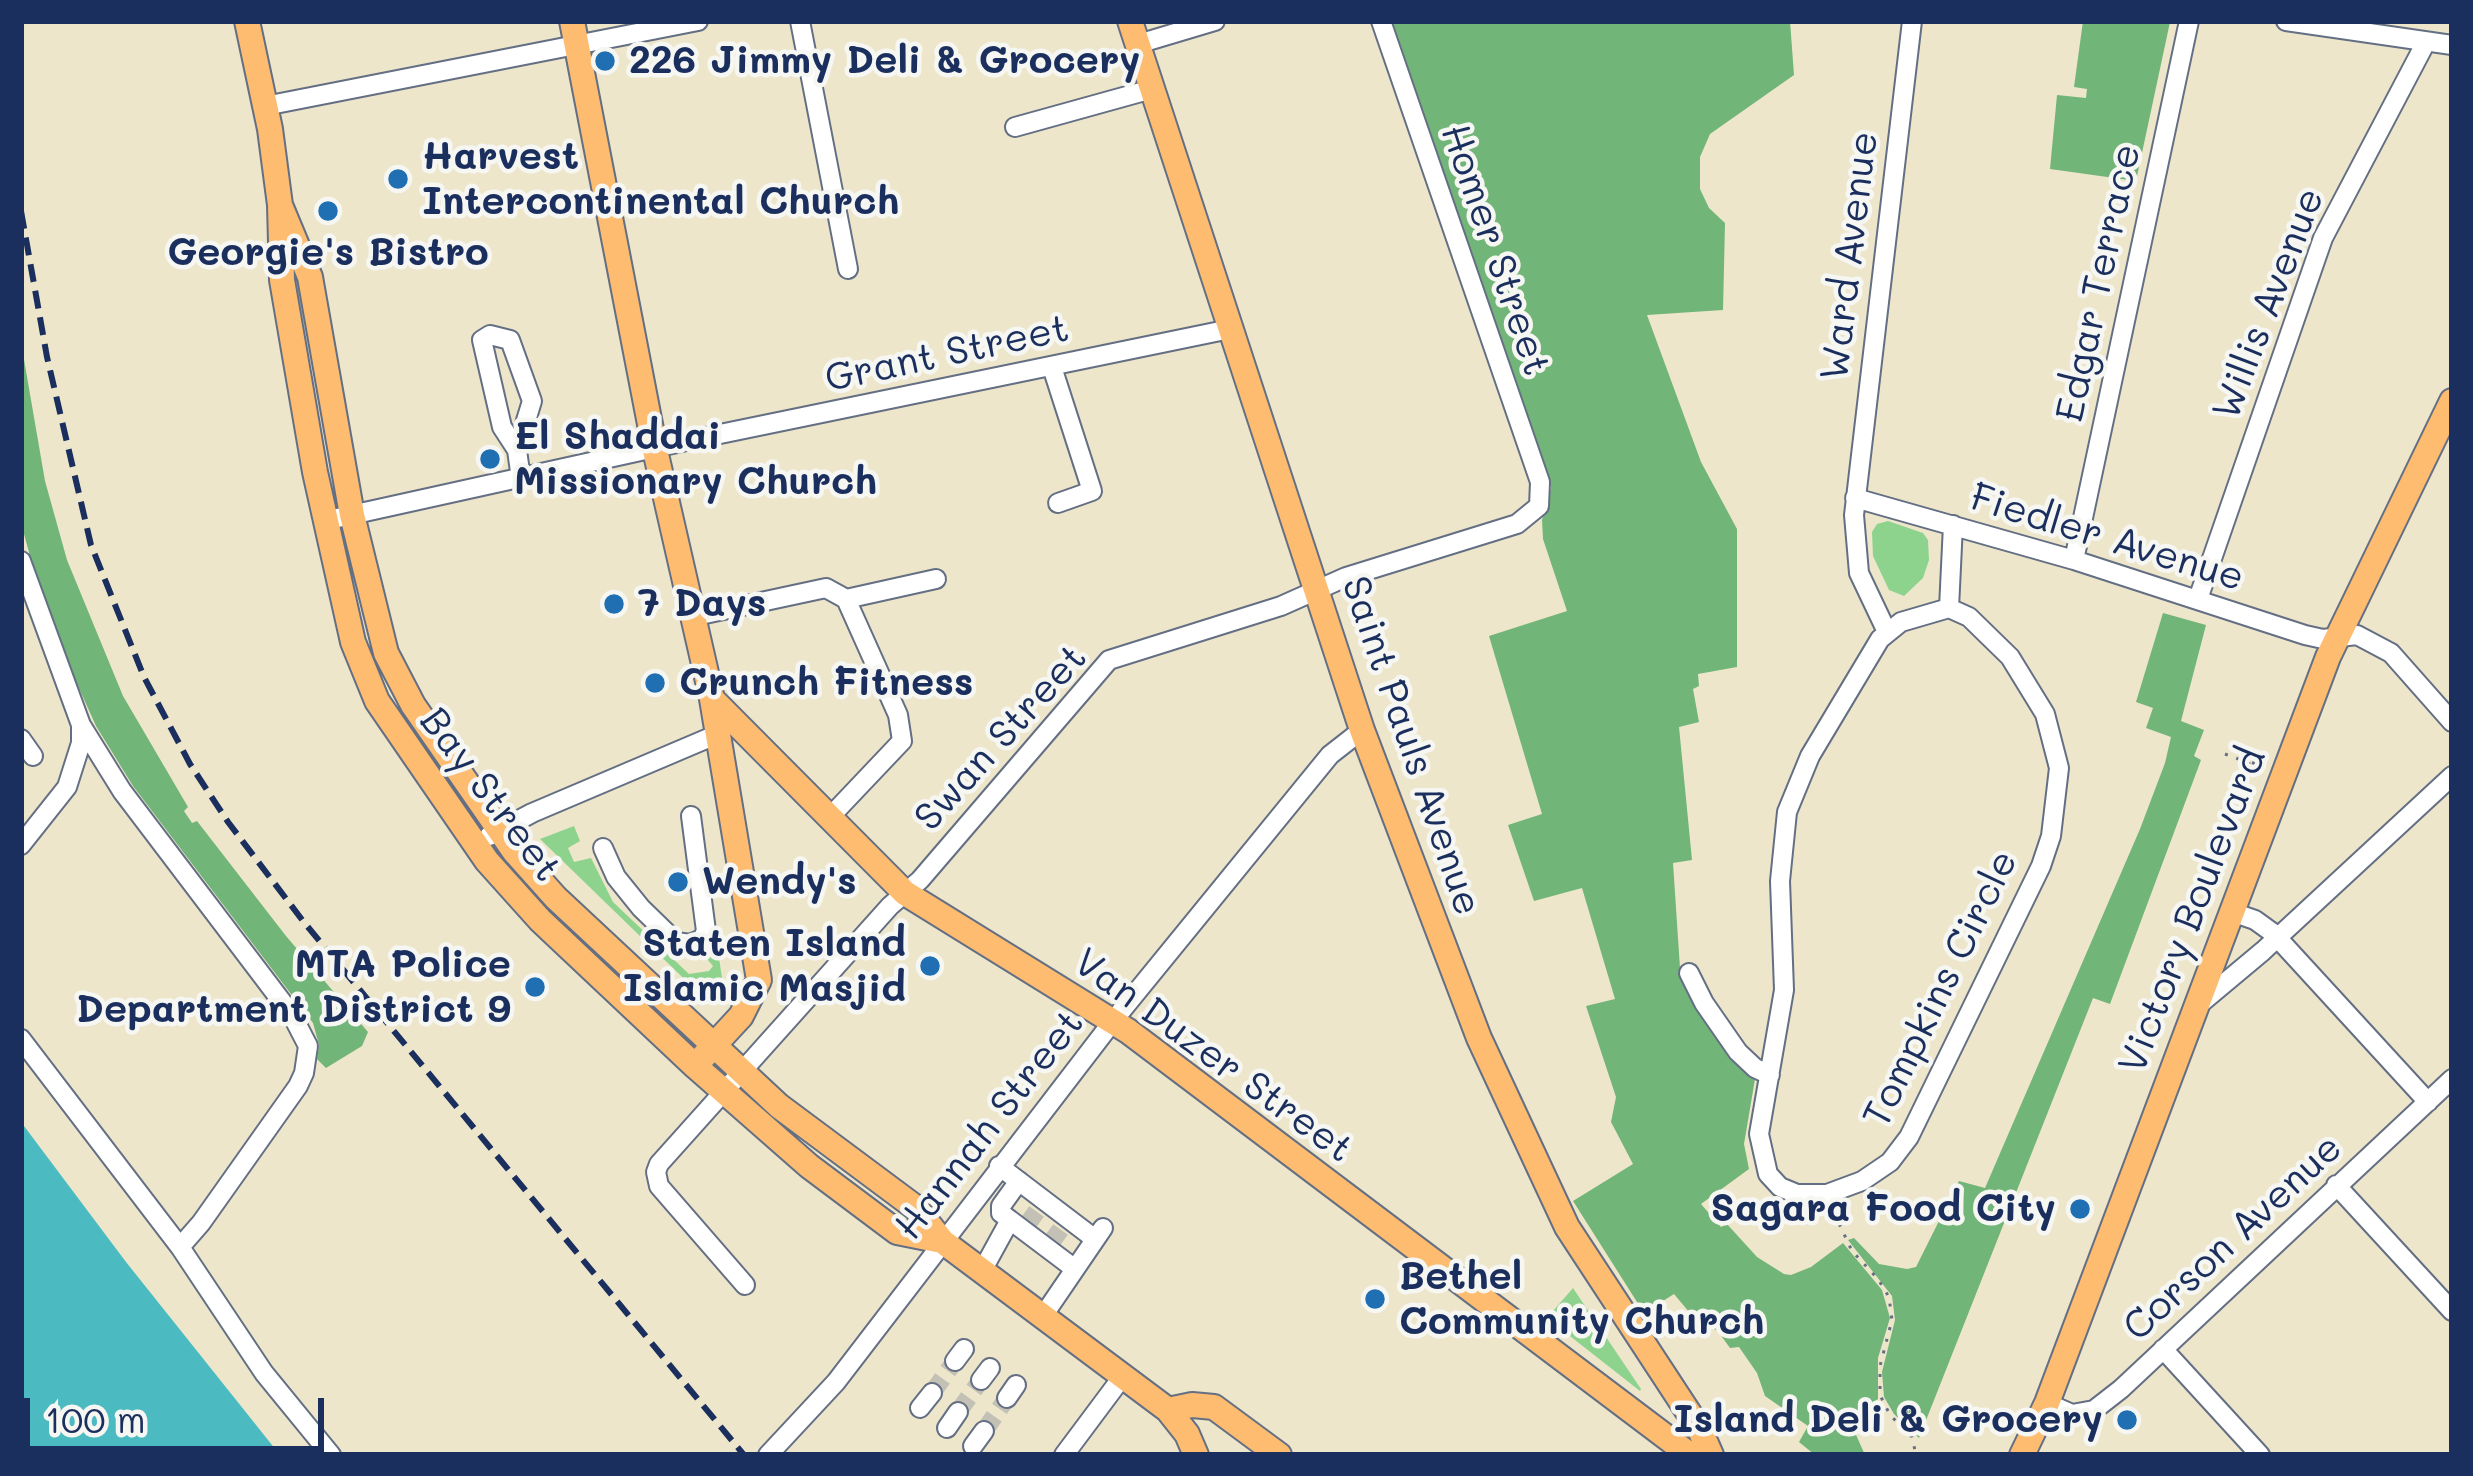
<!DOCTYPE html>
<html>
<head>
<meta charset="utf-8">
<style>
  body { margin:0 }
  #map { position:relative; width:2473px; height:1476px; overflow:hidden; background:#ede6cb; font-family:Mali,sans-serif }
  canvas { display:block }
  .frame { position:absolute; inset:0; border:24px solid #1b2f5e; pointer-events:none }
  .scale { position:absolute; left:24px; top:1398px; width:300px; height:54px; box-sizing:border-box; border:6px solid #1b2f5e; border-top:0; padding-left:15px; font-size:36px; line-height:42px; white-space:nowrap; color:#1b2f5e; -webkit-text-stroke:9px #f6f6f2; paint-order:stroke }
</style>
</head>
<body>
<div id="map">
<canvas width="2473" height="1476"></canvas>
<div class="frame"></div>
<div class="scale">100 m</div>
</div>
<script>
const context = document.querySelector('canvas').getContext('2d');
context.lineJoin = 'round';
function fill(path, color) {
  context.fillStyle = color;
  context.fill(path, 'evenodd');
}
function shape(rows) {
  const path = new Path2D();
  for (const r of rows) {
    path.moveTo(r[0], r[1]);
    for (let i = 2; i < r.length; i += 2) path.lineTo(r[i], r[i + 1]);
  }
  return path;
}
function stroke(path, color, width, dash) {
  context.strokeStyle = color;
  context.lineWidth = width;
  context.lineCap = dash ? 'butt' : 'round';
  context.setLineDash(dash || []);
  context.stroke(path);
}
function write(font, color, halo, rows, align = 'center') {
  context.font = font + ' Mali,sans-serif';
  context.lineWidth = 9;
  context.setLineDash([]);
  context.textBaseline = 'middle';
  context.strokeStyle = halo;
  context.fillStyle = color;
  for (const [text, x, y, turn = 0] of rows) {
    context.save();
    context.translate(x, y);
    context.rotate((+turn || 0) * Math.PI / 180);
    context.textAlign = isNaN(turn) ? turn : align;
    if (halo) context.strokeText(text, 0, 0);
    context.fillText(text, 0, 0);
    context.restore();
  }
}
fill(shape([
  [1888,521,1923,533,1928,540,1929,560,1923,578,1904,596,1889,590,1873,556,1872,532,1877,524],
  [574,826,580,841,568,848,574,862,591,858,613,902,689,974,709,971,713,966,703,954,718,951,723,985,709,1003,540,839],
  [1573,1288,1641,1389,1640,1391,1547,1318]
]), '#8dd38d');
fill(shape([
  [1390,21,1790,21,1794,75,1710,134,1700,157,1700,189,1709,208,1725,223,1723,310,1647,315,1701,462,1737,529,1737,667,1698,674,1699,686,1693,689,1699,722,1679,727,1692,860,1673,863,1680,968,1735,1061,1755,1079,1744,1144,1749,1169,1701,1204,1721,1227,1727,1224,1757,1257,1784,1274,1791,1275,1811,1267,1843,1243,1882,1290,1890,1318,1878,1358,1878,1399,1849,1419,1865,1455,1815,1455,1799,1442,1808,1426,1765,1396,1757,1373,1739,1347,1730,1348,1717,1330,1700,1325,1674,1294,1644,1313,1573,1201,1633,1164,1611,1122,1616,1097,1586,1006,1615,999,1582,888,1534,901,1508,825,1542,814,1489,636,1567,611,1543,539,1542,520,1551,488],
  [2083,21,2170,22,2136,181,2050,169,2057,95,2086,98,2087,89,2074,87],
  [21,342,45,481,67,560,123,696,188,807,184,811,192,823,197,821,286,936,368,1032,362,1046,326,1068,317,1059,319,1045,313,1023,133,786,96,726,69,666,39,589,21,523],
  [2163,613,2206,625,2181,721,2204,730,2194,756,2201,760,2110,1004,2093,998,1919,1438,1894,1414,1884,1397,1882,1372,1895,1320,1892,1296,1848,1240,1854,1238,1879,1264,1907,1269,1916,1267,1959,1181,1985,1188,2140,829,2165,763,2171,737,2146,728,2153,708,2136,702]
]), '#72b578');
fill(shape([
  [21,1122,126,1262,280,1455,21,1455]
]), '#4cbbc1');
stroke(shape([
  [1026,1226,1039,1208],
  [1050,1244,1063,1226],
  [932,1393,955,1361],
  [958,1412,981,1380],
  [984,1431,1007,1398]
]), '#c3c1b5', 18, [18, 9]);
const minor = shape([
  [800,21,848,269],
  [2286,21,2452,45],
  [1138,44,1215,21],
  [265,106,698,21],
  [1015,127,1152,89],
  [1052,367,1092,491,1058,503],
  [517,450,532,401,510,340,490,335,482,340,502,427,517,450,521,479],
  [1855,498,2074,560,2305,635,2323,639,2357,635,2391,653,2452,722],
  [324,521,686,441,1230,329],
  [2074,560,2189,21],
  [21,561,81,725,81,743,67,787,21,845],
  [846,599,936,579],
  [2198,599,2323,238,2426,42],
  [1949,608,1969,617,2010,657,2045,714,2059,768,2051,836,2041,866,1909,1137,1890,1162,1862,1181,1827,1194,1797,1194,1780,1187,1768,1174,1759,1134,1784,990,1780,881,1787,812,1810,756,1880,639,1901,622,1949,608],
  [1949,608,1953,525],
  [691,617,826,588,846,599,898,715,902,741,828,819],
  [1887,632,1859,573,1854,515,1912,21],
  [81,725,122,791,292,1015,308,1046,304,1073,298,1086,201,1223,180,1247],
  [21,739,33,756],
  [489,836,532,813,718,734],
  [603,848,616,877,641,908,676,942,690,944,702,939,706,931,691,816],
  [2232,912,2255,920,2273,933,2428,1102],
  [1689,973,1704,1003,1738,1052,1755,1068,1770,1075],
  [2196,1007,2263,951,2452,776],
  [21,1039,180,1247,264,1373,331,1455],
  [999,1166,1095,1239],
  [2336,1185,2452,1311],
  [1010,1220,1075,1269],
  [982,1271,1010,1220,1001,1213,1001,1206,1019,1181],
  [745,1285,659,1186,656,1172,659,1164,890,906,920,880,1109,660,1281,606,1346,577,1517,524,1539,506,1540,482,1381,21],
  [1043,1316,1103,1228],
  [2163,1349,2260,1455],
  [955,1361,964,1349],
  [981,1380,990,1368],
  [1007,1398,1016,1385],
  [2047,1403,2072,1414,2094,1410,2121,1389,2452,1079],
  [920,1408,932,1393],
  [947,1428,958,1412],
  [973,1446,984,1431],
  [768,1455,836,1382,1113,1021,1330,755,1362,730],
  [1064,1455,1123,1376]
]);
const major = shape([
  [247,21,270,129,280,205,282,280,315,472,353,642,377,701,487,861,540,920,695,1066,809,1166,897,1232,942,1241],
  [572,21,655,450,712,699,759,980,741,1016,704,1056],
  [1130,21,1362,730,1479,1038,1567,1227,1700,1430,1711,1455],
  [280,205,310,277,352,515,386,653,413,705,514,851,556,898,779,1106,916,1208,942,1241,1168,1410,1187,1434,1196,1455],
  [712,699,905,893,1128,1031,1690,1455],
  [1168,1410,1192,1405,1214,1407,1279,1455],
  [2022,1455,2047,1403,2328,657,2452,401]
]);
stroke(minor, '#646f84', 22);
stroke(major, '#646f84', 28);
stroke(shape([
  [2225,754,2249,763,2246,780,2256,757,2263,760],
  [1834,1213,1852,1251,1878,1279,1889,1297,1892,1320,1880,1366,1880,1395,1890,1415,1912,1437,1916,1455]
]), '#646f84', 3, [3, 9]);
stroke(minor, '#fff', 18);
stroke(major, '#fdbc70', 24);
stroke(shape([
  [21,211,47,357,91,545,144,677,190,764,228,822,303,921,744,1455]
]), '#1b2f5e', 6, [18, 9]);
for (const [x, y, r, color] of [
  [605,61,12,"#1f6fb2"],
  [398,179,12,"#1f6fb2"],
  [328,211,12,"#1f6fb2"],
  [490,459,12,"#1f6fb2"],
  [614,604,12,"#1f6fb2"],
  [655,683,12,"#1f6fb2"],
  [678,882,12,"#1f6fb2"],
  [930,966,12,"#1f6fb2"],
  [535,987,12,"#1f6fb2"],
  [2080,1209,12,"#1f6fb2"],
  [1375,1299,12,"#1f6fb2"],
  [2127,1420,12,"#1f6fb2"]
]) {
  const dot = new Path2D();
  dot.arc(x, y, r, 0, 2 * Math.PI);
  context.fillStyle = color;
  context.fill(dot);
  stroke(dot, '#f6f6f2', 4.5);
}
write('bold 39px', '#1b2f5e', '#f6f6f2', [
  ["226 Jimmy Deli & Grocery",629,61],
  ["Harvest",422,157],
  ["Intercontinental Church",422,202],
  ["Georgie's Bistro",328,253,"center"],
  ["El Shaddai",514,437],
  ["Missionary Church",514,482],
  ["7 Days",638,604],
  ["Crunch Fitness",679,683],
  ["Wendy's",702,882],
  ["Staten Island",906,944,"right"],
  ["Islamic Masjid",906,989,"right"],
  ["MTA Police",511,965,"right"],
  ["Department District 9",511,1010,"right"],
  ["Sagara Food City",2056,1209,"right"],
  ["Bethel",1399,1277],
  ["Community Church",1399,1322],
  ["Island Deli & Grocery",2103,1420,"right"]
], 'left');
write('39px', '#1b2f5e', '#f6f6f2', [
  ["Homer Street",1495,250,71],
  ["Ward Avenue",1850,256,-83],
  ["Edgar Terrace",2099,283,-78],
  ["Willis Avenue",2269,304,-69],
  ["Grant Street",947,354,-12],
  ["Fiedler Avenue",2107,538,17],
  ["Swan Street",1001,738,-48],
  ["Saint Pauls Avenue",1411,746,71],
  ["Bay Street",490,795,53],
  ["Victory Boulevard",2193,911,-69],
  ["Tompkins Circle",1941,989,-64],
  ["Van Duzer Street",1213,1056,36],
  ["Hannah Street",990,1125,-52],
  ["Corson Avenue",2233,1238,-43]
]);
</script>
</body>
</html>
